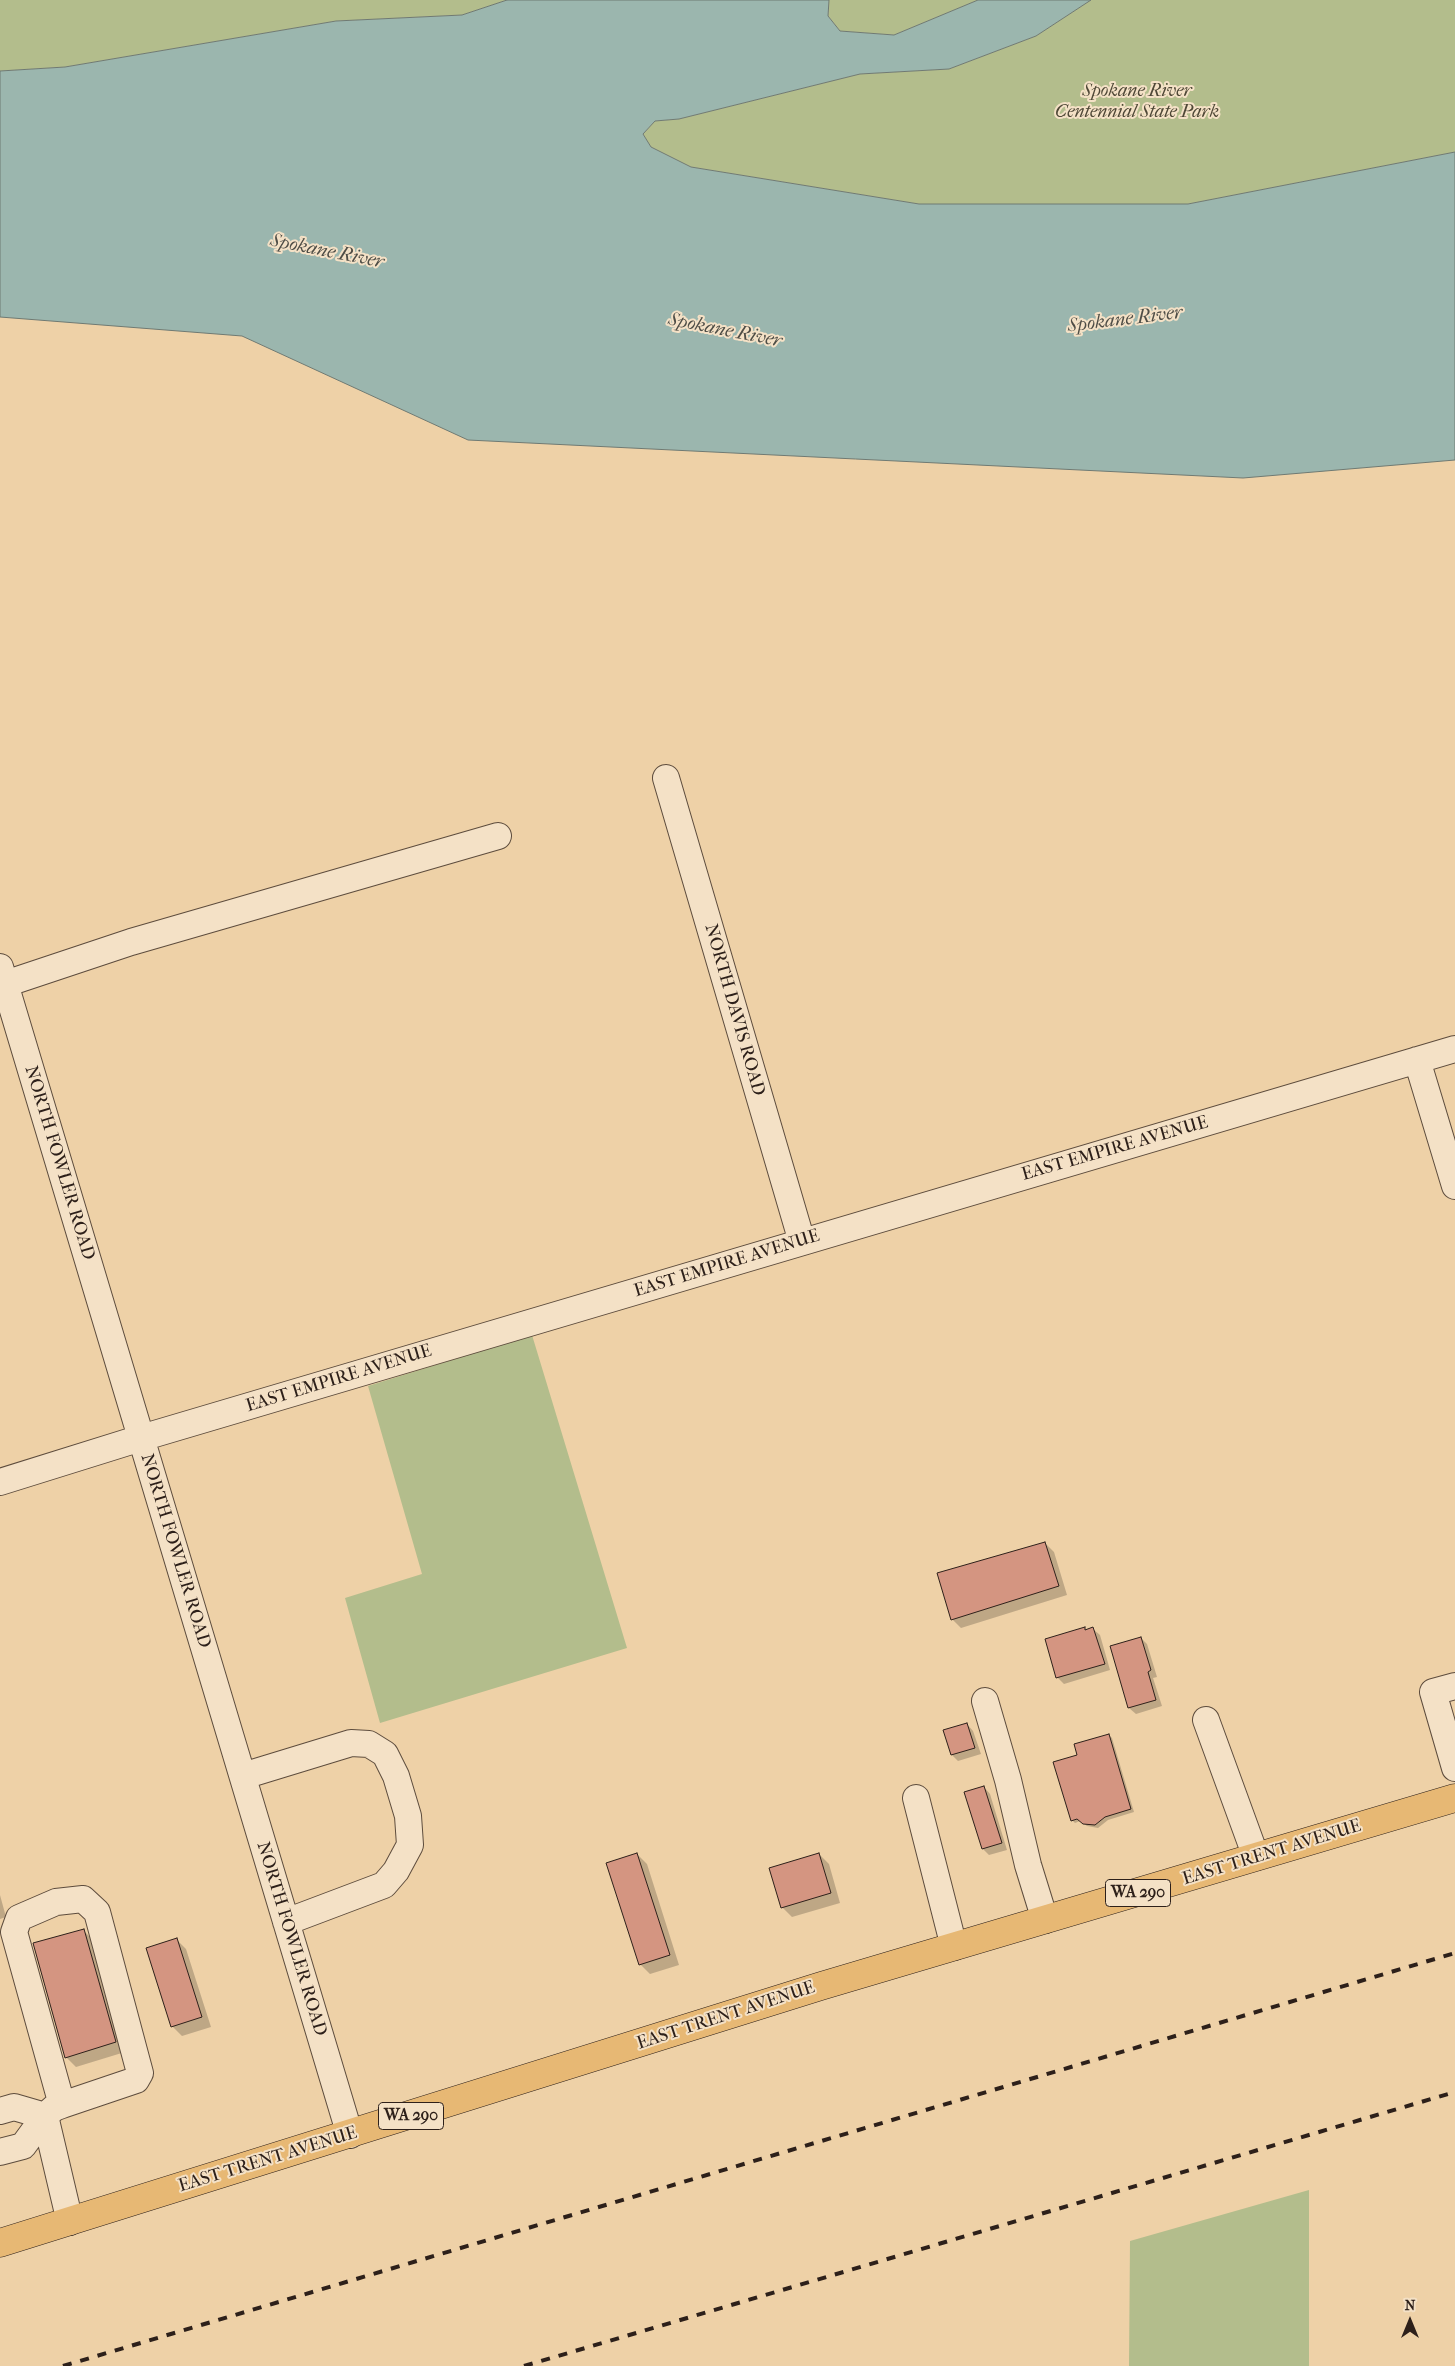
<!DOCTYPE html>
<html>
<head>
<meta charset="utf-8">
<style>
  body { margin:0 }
  #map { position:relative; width:1455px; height:2366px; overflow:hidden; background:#eed1a7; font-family:"IM FELL French Canon",serif }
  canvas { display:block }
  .north { position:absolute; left:1385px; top:2296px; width:50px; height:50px; -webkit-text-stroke:4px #f4e1c6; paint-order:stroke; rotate:0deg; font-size:14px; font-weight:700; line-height:20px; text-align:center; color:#2d201a }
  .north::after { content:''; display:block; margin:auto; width:18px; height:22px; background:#2d201a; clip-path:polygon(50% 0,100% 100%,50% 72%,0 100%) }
</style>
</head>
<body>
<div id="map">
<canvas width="1455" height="2366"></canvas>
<div class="north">N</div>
</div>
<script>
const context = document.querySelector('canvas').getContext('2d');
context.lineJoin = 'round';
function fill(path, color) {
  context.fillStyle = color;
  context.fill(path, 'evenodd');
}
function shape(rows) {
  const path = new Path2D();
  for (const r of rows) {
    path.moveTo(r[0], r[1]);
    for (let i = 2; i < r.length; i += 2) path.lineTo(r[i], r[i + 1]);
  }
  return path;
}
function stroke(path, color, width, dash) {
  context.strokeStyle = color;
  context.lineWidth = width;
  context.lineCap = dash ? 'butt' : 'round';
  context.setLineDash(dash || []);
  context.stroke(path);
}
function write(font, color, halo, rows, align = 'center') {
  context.font = font + ' "IM FELL French Canon",serif';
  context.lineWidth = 4;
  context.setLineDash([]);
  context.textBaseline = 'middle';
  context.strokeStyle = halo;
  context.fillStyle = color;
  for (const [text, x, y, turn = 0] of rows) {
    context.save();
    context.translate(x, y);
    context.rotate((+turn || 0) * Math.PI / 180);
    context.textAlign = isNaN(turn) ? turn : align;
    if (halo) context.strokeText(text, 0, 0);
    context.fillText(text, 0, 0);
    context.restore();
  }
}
fill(shape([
  [0,0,507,0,462,15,336,21,65,67,0,71],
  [829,0,978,0,894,35,840,31,828,16],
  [1091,0,1455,0,1455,152,1188,204,919,204,691,167,651,147,643,134,655,121,679,119,860,74,949,69,1036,36],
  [532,1335,627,1648,380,1723,345,1598,422,1574,368,1386],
  [1309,2190,1309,2366,1129,2366,1130,2241]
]), '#b3bd8c');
const water = shape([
  [507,0,829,0,828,16,840,31,894,35,978,0,1091,0,1036,36,949,69,860,74,679,119,655,121,643,134,651,147,691,167,919,204,1188,204,1455,152,1455,460,1243,478,468,440,242,336,0,317,0,71,65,67,336,21,462,15,507,0]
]);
fill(water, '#9bb6ae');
stroke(water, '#6f7a73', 1);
fill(shape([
  [1045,1543,1054,1552,1067,1595,961,1628,952,1619],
  [1084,1628,1087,1631,1093,1629,1100,1635,1110,1670,1064,1684,1057,1677],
  [1141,1638,1147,1644,1157,1677,1153,1678,1162,1706,1136,1714,1129,1708],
  [967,1724,973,1731,981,1754,958,1761,952,1755],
  [1109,1735,1112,1738,1134,1812,1108,1820,1098,1828,1087,1826,1080,1821,1075,1823,1072,1820,1079,1755],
  [984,1787,990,1794,1007,1850,989,1855,983,1849],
  [637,1854,647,1864,679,1965,650,1974,640,1964],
  [819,1854,829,1864,840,1903,792,1917,782,1907],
  [0,1895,6,1917,0,1919],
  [83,1930,93,1940,125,2052,76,2067,66,2057],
  [176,1939,186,1949,211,2027,182,2036,172,2026]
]), '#0003');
const building = shape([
  [1045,1542,1059,1586,951,1620,937,1573,1045,1542],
  [1085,1627,1085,1630,1093,1627,1105,1664,1056,1678,1045,1639,1085,1627],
  [1141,1637,1151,1670,1148,1672,1156,1700,1128,1708,1110,1646,1141,1637],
  [967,1723,975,1748,951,1755,943,1730,967,1723],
  [1109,1734,1131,1809,1105,1817,1095,1825,1083,1824,1077,1819,1071,1821,1053,1762,1077,1755,1074,1744,1109,1734],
  [984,1786,1002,1843,982,1849,964,1792,984,1786],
  [637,1853,670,1955,639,1965,606,1863,637,1853],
  [819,1853,831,1893,781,1908,769,1868,819,1853],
  [84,1929,116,2042,65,2058,33,1943,84,1929],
  [177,1938,202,2017,171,2027,146,1948,177,1938]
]);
fill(building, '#d49581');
stroke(building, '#2d201a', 1);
const minor = shape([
  [666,778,802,1242],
  [0,967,350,2135],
  [5,984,131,942,498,836],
  [1417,1060,1455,1186],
  [0,1482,141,1438,1455,1049],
  [1455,1686,1433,1692,1455,1768],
  [985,1701,1008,1780,1028,1865,1045,1920],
  [1206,1720,1256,1857],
  [243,1776,351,1743,369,1744,385,1754,396,1776,408,1816,410,1845,396,1871,384,1885,286,1922],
  [916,1798,954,1947],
  [62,2105,14,1932,19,1918,56,1902,83,1899,97,1912,140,2073,136,2080,62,2105,54,2108,45,2116,70,2222],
  [0,2111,14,2107,45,2116,23,2146,0,2152]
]);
const major = shape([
  [0,2243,821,1986,1455,1798]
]);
stroke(minor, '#5d4c3d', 28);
stroke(major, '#2d201a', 29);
stroke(minor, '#f4e1c6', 26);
stroke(major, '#e7b874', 28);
stroke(shape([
  [63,2366,1455,1953],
  [524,2366,1455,2092]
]), '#2d201a', 4, [9, 9]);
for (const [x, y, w] of [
  [1138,1893,65],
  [411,2116,65]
]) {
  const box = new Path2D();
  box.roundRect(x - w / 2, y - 13.5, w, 27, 4);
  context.fillStyle = '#f4e1c6';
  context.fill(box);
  stroke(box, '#2d201a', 1);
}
write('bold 16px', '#2d201a', null, [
  ["WA 290",1138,1893],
  ["WA 290",411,2116]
]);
write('italic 18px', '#4e4736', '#f4e1c6', [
  ["Spokane River",1137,92],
  ["Centennial State Park",1137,113]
]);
write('18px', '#2d201a', '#f4e1c6', [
  ["NORTH DAVIS ROAD",734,1010,74],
  ["EAST EMPIRE AVENUE",1115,1149,-16],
  ["NORTH FOWLER ROAD",59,1163,73],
  ["EAST EMPIRE AVENUE",727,1264,-17],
  ["EAST EMPIRE AVENUE",339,1379,-17],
  ["NORTH FOWLER ROAD",175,1551,73],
  ["EAST TRENT AVENUE",1272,1853,-17],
  ["NORTH FOWLER ROAD",291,1939,73],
  ["EAST TRENT AVENUE",726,2016,-18],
  ["EAST TRENT AVENUE",268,2160,-17]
]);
write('italic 19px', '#4e4d46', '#f4e1c6', [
  ["Spokane River",327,252,11],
  ["Spokane River",1125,320,-7],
  ["Spokane River",725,331,11]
]);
</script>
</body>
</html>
